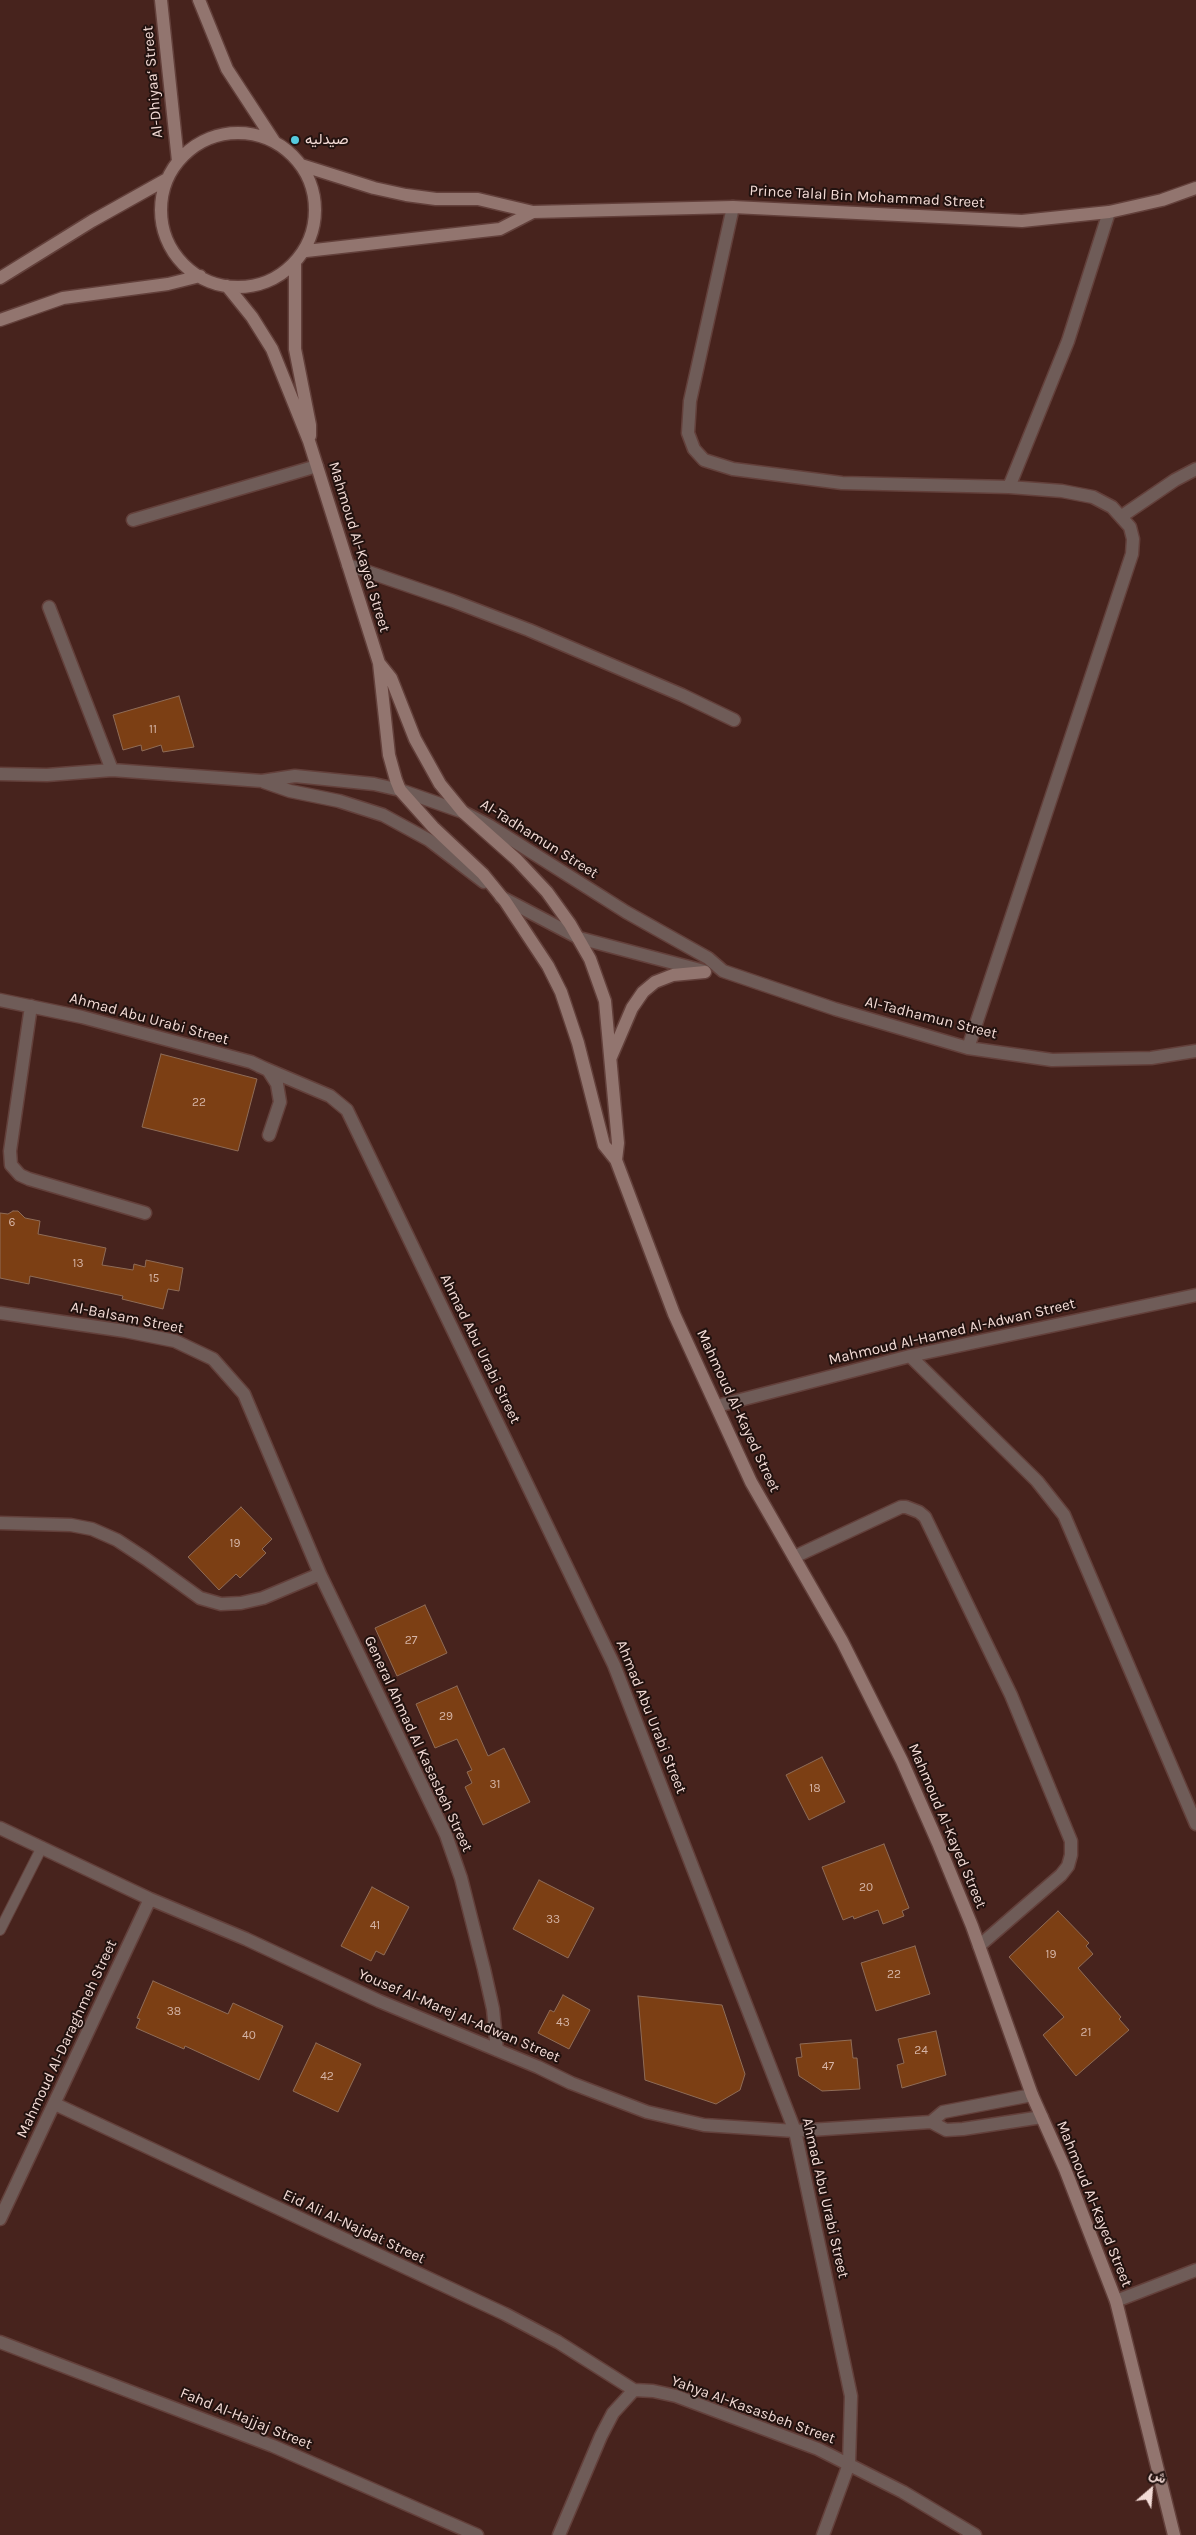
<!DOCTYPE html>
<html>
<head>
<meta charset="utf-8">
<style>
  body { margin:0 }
  #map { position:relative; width:1196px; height:2535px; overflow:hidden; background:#47231d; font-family:Karla,Vazirmatn,sans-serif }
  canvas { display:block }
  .north { position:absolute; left:1126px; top:2465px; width:50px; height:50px; -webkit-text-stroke:4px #22120f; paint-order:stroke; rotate:27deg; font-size:14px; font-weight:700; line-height:20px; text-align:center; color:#f3dbd6 }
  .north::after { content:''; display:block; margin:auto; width:18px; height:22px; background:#f3dbd6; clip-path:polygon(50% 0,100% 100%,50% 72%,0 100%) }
</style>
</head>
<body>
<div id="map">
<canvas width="1196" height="2535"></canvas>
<div class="north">ش</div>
</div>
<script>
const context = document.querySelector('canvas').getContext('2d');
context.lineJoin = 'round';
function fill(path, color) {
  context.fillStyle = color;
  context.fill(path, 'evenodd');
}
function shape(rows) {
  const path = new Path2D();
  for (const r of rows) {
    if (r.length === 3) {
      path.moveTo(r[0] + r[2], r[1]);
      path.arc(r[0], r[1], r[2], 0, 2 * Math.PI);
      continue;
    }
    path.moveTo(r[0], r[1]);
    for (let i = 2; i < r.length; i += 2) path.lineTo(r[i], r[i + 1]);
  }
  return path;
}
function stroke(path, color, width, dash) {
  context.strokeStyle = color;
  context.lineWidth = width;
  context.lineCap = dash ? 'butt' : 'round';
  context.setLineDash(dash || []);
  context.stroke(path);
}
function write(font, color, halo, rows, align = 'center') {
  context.font = font + ' Karla,Vazirmatn,sans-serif';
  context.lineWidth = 4;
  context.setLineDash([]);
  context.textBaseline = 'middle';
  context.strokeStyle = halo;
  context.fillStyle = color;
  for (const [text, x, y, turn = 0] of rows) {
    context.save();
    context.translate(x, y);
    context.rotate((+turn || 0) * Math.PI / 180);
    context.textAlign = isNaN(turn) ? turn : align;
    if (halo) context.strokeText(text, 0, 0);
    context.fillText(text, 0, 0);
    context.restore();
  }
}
const building = shape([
  [179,696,194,747,163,752,161,745,142,751,141,745,123,750,113,715,179,696],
  [161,1054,257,1079,238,1151,142,1127,161,1054],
  [13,1211,18,1211,25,1218,40,1221,38,1234,106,1248,102,1265,133,1270,134,1264,145,1267,146,1260,183,1268,179,1291,168,1289,163,1309,122,1299,123,1296,30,1276,29,1284,0,1278,0,1213,8,1214,13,1211],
  [241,1507,272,1539,262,1549,266,1553,240,1578,236,1574,219,1590,188,1557,241,1507],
  [425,1605,447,1653,397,1676,375,1628,425,1605],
  [457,1686,488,1756,504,1748,530,1802,483,1825,465,1787,472,1783,467,1772,472,1770,457,1739,435,1748,416,1704,457,1686],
  [822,1757,845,1802,809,1820,786,1775,822,1757],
  [884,1844,909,1908,902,1911,904,1916,883,1924,878,1910,854,1919,853,1916,843,1920,822,1867,884,1844],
  [539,1880,594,1908,568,1958,513,1929,539,1880],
  [372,1887,409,1907,384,1955,376,1951,371,1961,341,1946,372,1887],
  [1058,1911,1089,1943,1086,1946,1093,1954,1078,1968,1121,2017,1119,2019,1129,2030,1076,2076,1043,2035,1064,2017,1009,1957,1058,1911],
  [915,1946,930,1994,876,2011,861,1963,915,1946],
  [153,1981,228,2014,233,2003,283,2026,259,2080,185,2046,184,2049,136,2028,140,2019,137,2018,153,1981],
  [563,1995,590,2010,569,2049,538,2033,550,2010,554,2012,563,1995],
  [638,1996,722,2005,745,2074,740,2090,716,2104,645,2080,638,1996],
  [936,2031,946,2075,902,2088,897,2065,904,2063,898,2039,936,2031],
  [851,2040,853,2058,857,2058,860,2089,822,2091,799,2076,796,2058,802,2057,800,2044,851,2040],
  [316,2043,361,2064,338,2112,293,2091,316,2043]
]);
fill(building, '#7c3f14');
stroke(building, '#8f6c57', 1);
const lane = shape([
  [0,1930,42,1847]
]);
const street = shape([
  [733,207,690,401,688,433,694,449,704,460,733,469,842,483,1009,487,1062,491,1093,497,1112,507,1130,527,1133,539,1132,554,968,1048],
  [1009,487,1068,341,1109,212],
  [1122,516,1175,480,1196,469],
  [133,520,317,466],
  [348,565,453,601,529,630,682,695,734,720],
  [49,607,112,770],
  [0,774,47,775,112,770,262,781,295,776,374,784,400,790,463,812,490,826,626,912,708,958,723,971,835,1009,968,1048,1052,1060,1151,1058,1196,1051],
  [264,782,290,791,339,801,383,815,429,840,484,882],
  [501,897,579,938,704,971],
  [0,1000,82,1017,251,1062,268,1070,277,1084,280,1102,269,1135],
  [31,1006,10,1151,11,1165,20,1175,29,1179,145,1213],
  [259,1066,330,1096,347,1110,614,1665,795,2131,851,2396,849,2464,823,2535],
  [0,1313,125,1331,175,1341,213,1359,244,1394,320,1574,446,1835,461,1878,484,1969,493,2009,497,2050],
  [910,1356,1037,1481,1064,1515,1196,1824],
  [717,1406,910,1356,1196,1295],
  [0,1523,71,1525,92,1529,117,1540,146,1559,200,1598,221,1604,241,1603,263,1598,320,1574],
  [794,1557,901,1507,906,1507,919,1512,925,1517,1011,1695,1071,1841,1071,1855,1068,1866,1061,1875,979,1946],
  [0,1828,150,1899,246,1939,379,2001,538,2067,571,2083,647,2112,704,2125,795,2131,931,2122,946,2130,963,2129,1042,2117],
  [55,2104,505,2314,558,2342,634,2390],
  [931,2122,943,2112,1032,2095],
  [0,2219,150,1899],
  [1116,2301,1196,2270],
  [0,2342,273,2446,477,2535],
  [559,2535,601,2436,613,2413,634,2390,653,2391,676,2396,818,2449,903,2492,975,2535]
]);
const secondary = shape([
  [161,0,178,161],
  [199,0,227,69,274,141],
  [238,210,77],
  [301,165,374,188,406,195,436,199,478,199,533,212,733,207,1022,221,1109,212,1162,200,1196,188],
  [306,251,500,229,533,212],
  [295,262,295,349,310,425,310,436],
  [0,278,92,221,167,179],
  [227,286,252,317,272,349,309,441,379,663,389,755,396,780,400,790,433,827,483,874,505,901,548,966,561,992,578,1043,604,1145,616,1160,674,1314,751,1482,842,1641,902,1761,938,1843,972,1926,1032,2095,1065,2169,1116,2301,1174,2535],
  [0,320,63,298,168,284,200,276],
  [379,663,391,678,415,739,440,784,463,812,517,860,547,892,570,924,590,959,605,1001,618,1143,616,1160],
  [611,1057,632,1008,643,992,655,982,673,975,705,972]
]);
stroke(lane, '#63403b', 12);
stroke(street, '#63403b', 15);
stroke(secondary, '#63403b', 15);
stroke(lane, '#6f5c58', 10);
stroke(street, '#6f5c58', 12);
stroke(secondary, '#92756f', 12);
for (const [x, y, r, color] of [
  [295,140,5,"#55cadf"]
]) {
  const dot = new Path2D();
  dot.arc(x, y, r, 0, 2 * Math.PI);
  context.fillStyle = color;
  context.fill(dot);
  stroke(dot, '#22120f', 2);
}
write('12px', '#d5b4a6', null, [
  ["11",153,730],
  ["22",199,1103],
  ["6",12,1223],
  ["13",78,1264],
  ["15",154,1279],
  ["19",235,1544],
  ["27",411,1641],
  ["29",446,1717],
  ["31",495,1785],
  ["18",815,1789],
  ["20",866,1888],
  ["33",553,1920],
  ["41",375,1926],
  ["19",1051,1955],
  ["22",894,1975],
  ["38",174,2012],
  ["43",563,2023],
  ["21",1086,2033],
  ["40",249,2036],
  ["24",921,2051],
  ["47",828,2067],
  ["42",327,2077]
]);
write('15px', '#f3dbd6', '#22120f', [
  ["Al-Dhiyaa‘ Street",153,82,-95],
  ["Prince Talal Bin Mohammad Street",867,197,3],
  ["Mahmoud Al-Kayed Street",359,547,73],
  ["Al-Tadhamun Street",539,839,32],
  ["Al-Tadhamun Street",931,1018,14],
  ["Ahmad Abu Urabi Street",149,1019,15],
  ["Al-Balsam Street",127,1318,11],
  ["Mahmoud Al-Hamed Al-Adwan Street",952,1332,-13],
  ["Ahmad Abu Urabi Street",480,1349,64],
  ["Mahmoud Al-Kayed Street",738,1411,65],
  ["Ahmad Abu Urabi Street",651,1717,68],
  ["General Ahmad Al Kasasbeh Street",418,1744,65],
  ["Mahmoud Al-Kayed Street",947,1826,67],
  ["Yousef Al-Marej Al-Adwan Street",459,2016,23],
  ["Mahmoud Al-Daraghmeh Street",67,2039,-65],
  ["Ahmad Abu Urabi Street",825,2198,77],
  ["Mahmoud Al-Kayed Street",1094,2204,68],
  ["Eid Ali Al-Najdat Street",354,2227,25],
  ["Yahya Al-Kasasbeh Street",753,2410,20],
  ["Fahd Al-Hajjaj Street",246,2419,22]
]);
write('15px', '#f3dbd6', '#22120f', [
  ["صيدليه",305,140]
], 'left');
</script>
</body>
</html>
